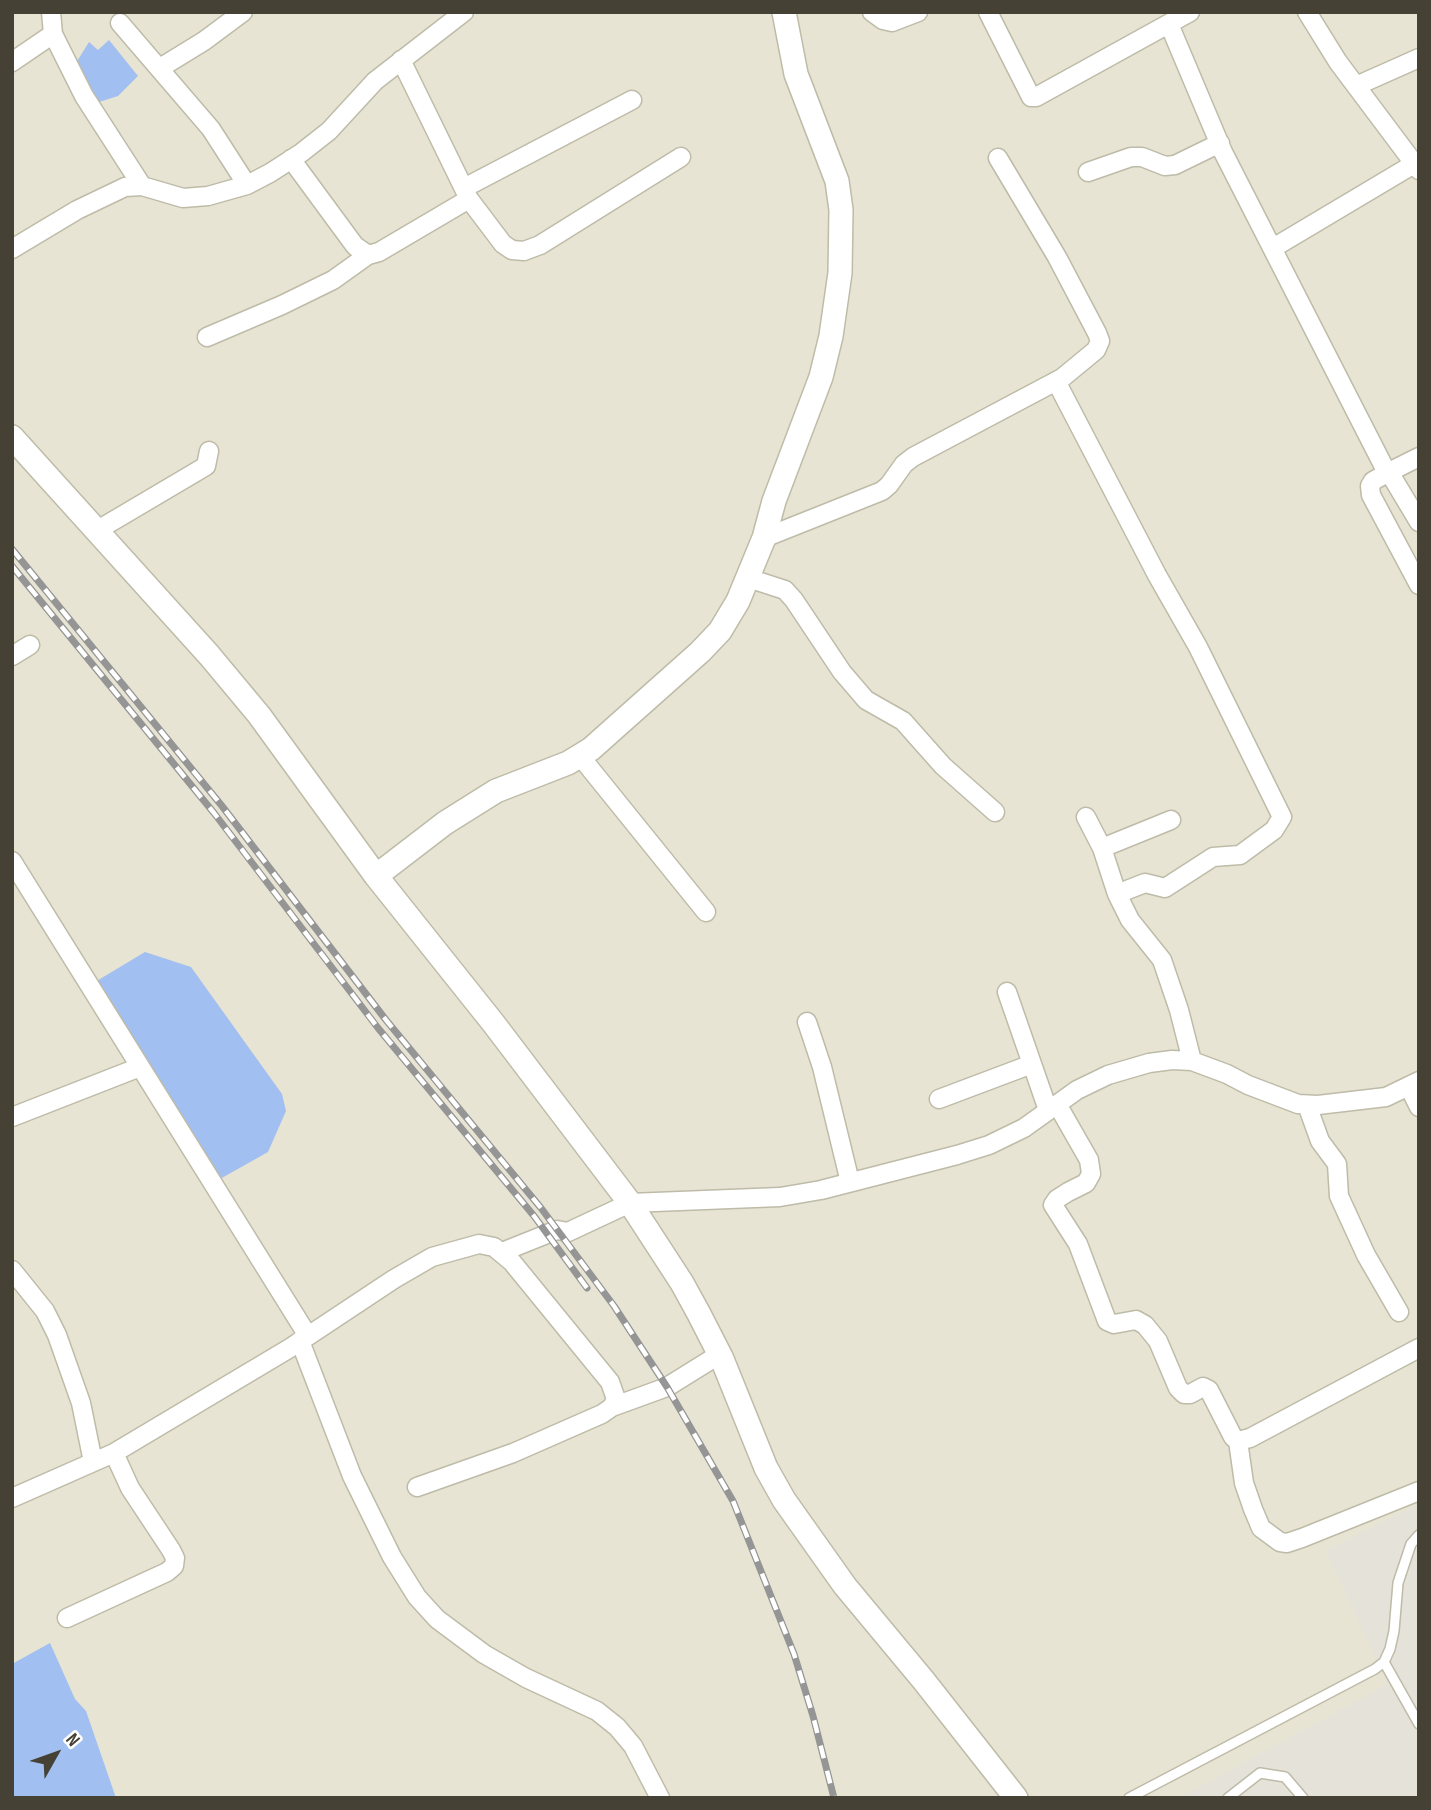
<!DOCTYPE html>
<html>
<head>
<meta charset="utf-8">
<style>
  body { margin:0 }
  #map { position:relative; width:1431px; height:1810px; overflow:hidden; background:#f3f1e5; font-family:"Sofia Sans Condensed",sans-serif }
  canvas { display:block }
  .frame { position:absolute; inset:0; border:14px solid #454235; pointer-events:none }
  .north { position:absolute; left:21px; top:1719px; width:70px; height:70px; -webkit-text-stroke:5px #fff; paint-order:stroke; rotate:50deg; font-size:19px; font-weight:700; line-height:28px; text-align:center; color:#454235 }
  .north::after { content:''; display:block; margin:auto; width:24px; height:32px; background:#454235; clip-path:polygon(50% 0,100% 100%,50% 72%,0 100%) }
</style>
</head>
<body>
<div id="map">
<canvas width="1431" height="1810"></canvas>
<div class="frame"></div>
<div class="north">N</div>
</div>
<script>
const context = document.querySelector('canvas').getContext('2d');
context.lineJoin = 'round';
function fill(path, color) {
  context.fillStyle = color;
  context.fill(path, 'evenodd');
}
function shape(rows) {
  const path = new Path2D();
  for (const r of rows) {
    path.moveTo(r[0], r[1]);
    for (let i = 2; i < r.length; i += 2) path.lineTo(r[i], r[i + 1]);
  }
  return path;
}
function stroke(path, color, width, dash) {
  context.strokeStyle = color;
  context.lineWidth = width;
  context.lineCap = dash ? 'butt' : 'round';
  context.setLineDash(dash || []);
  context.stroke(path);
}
fill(shape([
  [12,12,1419,12,1419,1798,12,1798]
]), '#e7e4d3');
fill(shape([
  [1419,1504,1419,1798,1179,1798,1388,1684,1326,1551]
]), '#e5e2da');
fill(shape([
  [109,40,138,76,118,96,83,107,66,79,89,42,98,50],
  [145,952,191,967,282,1094,286,1111,268,1152,204,1188,157,1101,99,1020,90,985],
  [50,1643,75,1699,86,1711,116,1798,12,1798,12,1664]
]), '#a1bff0');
const service = shape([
  [1384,1662,1419,1724],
  [1129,1798,1375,1669,1384,1662,1390,1649,1394,1631,1398,1583,1411,1544,1419,1535],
  [1228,1798,1260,1773,1285,1777,1303,1798]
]);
const minor = shape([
  [51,12,53,34,84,96,142,186],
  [872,12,883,20,892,22,918,12],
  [988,12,1031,97,1036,97,1190,12],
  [1307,12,1338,62,1419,170],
  [120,23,211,129,247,185],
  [1169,24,1223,152,1384,467,1389,472,1419,457],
  [401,60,469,199,503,244,512,250,524,251,540,245,681,157],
  [12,62,53,34],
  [160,68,204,41,243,12],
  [1356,86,1419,58],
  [291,159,355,246,368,255,379,252,469,199],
  [1088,172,1131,157,1142,157,1165,166,1175,165,1220,143],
  [464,188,632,100],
  [1273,248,1414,164],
  [12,249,77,210,125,187,142,186,183,198,208,196,247,185,270,173,301,153,329,131,375,81,464,12],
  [207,337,282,305,333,280,368,255],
  [1056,381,1157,575,1198,647,1282,817,1274,830,1240,855,1213,857,1165,888,1145,883,1117,894],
  [1419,522,1389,472,1373,481,1370,486,1371,495,1419,585],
  [96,531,206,466,209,451],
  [764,538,882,491,889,485,904,464,913,457,1062,378,1096,350,1100,341,1097,333,1057,257,998,158],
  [748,578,785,590,794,600,842,672,866,700,903,721,943,766,995,812],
  [12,656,30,645],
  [580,756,706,912],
  [1086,817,1102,848,1117,894,1130,920,1162,960,1179,1010,1192,1061],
  [1102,848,1171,820],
  [12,861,308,1336],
  [1007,992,1048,1110],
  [807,1022,822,1067,850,1182],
  [1409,1087,1419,1107],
  [939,1099,1032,1064],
  [1057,1104,1089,1160,1091,1174,1086,1183,1068,1192,1057,1199,1053,1205,1078,1244,1107,1321,1114,1324,1136,1320,1145,1325,1158,1341,1178,1388,1184,1394,1190,1394,1203,1387,1209,1390,1233,1437,1238,1441,1250,1438,1419,1348],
  [1307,1105,1320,1141,1337,1164,1339,1196,1366,1255,1399,1312],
  [12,1117,140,1067],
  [502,1252,557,1230,568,1232,630,1203,780,1197,821,1190,957,1155,989,1145,1024,1128,1077,1090,1108,1075,1149,1063,1172,1060,1192,1061,1227,1074,1248,1085,1298,1104,1318,1105,1386,1097,1419,1081],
  [12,1270,45,1311,57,1335,81,1403,93,1462],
  [300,1341,352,1476,392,1557,417,1597,437,1619,484,1654,526,1678,597,1711,617,1727,633,1746,660,1798],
  [612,1407,667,1387,720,1354],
  [1238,1441,1244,1483,1253,1509,1261,1528,1280,1542,1287,1543,1302,1538,1419,1491],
  [12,1498,114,1453,290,1348,394,1279,432,1257,479,1244,494,1247,512,1262,610,1382,616,1399,612,1407,602,1414,513,1453,417,1487],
  [67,1618,167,1572,174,1566,175,1558,171,1550,130,1488,114,1453]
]);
const tertiary = shape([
  [12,437,209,655,259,715,376,876,494,1024,630,1203,682,1283,699,1314,722,1359,766,1468,784,1500,845,1586,924,1681,1016,1798],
  [376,876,445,823,496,791,568,763,591,749,700,652,720,631,738,601,764,538,774,501,821,377,831,336,840,273,841,210,837,181,796,74,784,12]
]);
stroke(service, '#bebba8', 12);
stroke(minor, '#bebba8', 21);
stroke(tertiary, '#bebba8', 26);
stroke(service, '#fff', 9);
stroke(minor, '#fff', 18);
stroke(tertiary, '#fff', 23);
const rail = shape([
  [12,549,222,806,386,1020,541,1208,614,1306,667,1387,733,1501,794,1654,813,1716,834,1798],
  [12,566,214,813,378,1028,534,1216,587,1288]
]);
stroke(rail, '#959595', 7);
stroke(rail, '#fff', 4.5, [13]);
</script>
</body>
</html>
